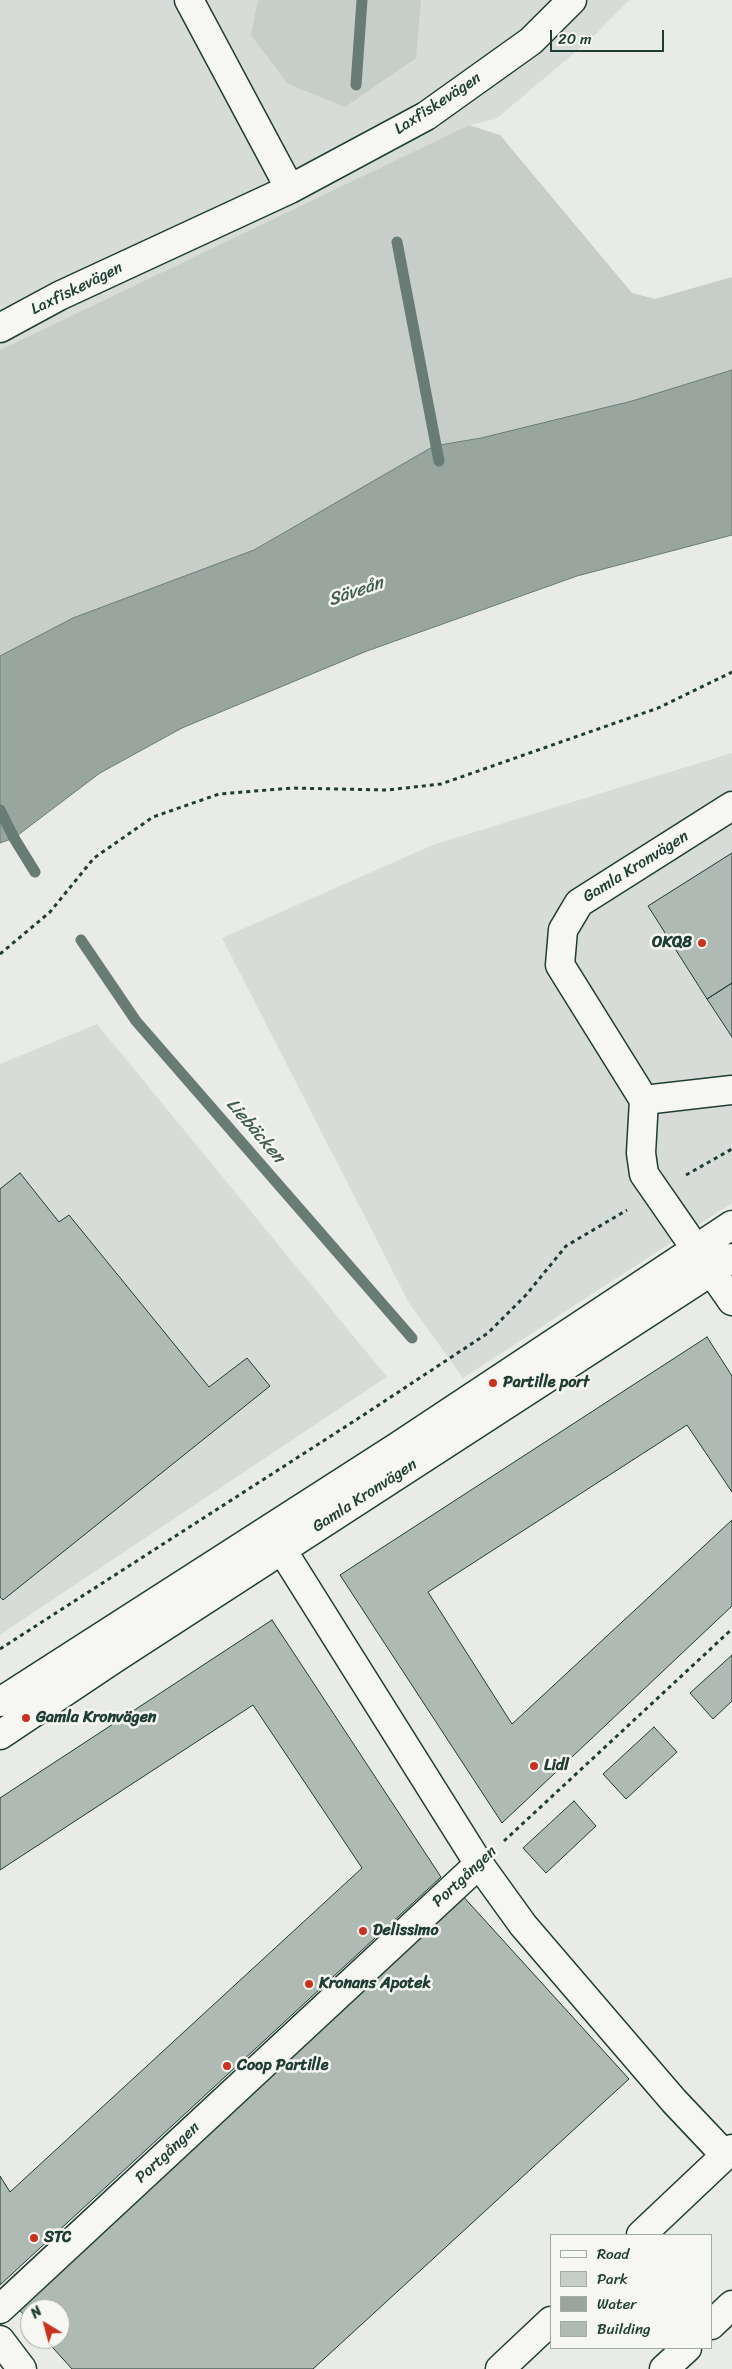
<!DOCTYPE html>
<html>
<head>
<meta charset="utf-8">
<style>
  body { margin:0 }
  #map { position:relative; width:732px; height:2369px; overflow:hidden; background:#e9ebe7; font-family:Sriracha,sans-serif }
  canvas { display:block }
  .legend { position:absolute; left:550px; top:2234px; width:162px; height:115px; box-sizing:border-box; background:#f6f6f2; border:1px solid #a0aca6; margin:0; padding:6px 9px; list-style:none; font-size:15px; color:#1f3d34 }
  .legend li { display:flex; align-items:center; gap:10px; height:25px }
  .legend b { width:25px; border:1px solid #a0aca6 }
  .north { position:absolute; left:20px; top:2299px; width:50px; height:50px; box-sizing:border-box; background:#f6f6f2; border:1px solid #a0aca6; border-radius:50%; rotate:323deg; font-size:14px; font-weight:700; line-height:20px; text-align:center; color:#1f3d34 }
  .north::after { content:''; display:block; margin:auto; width:18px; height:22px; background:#c8321e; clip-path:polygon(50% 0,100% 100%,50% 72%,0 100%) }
  .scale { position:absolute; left:550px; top:30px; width:114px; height:22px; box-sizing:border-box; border:2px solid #1f3d34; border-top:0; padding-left:6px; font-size:15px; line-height:18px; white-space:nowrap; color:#1f3d34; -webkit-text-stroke:4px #f6f6f2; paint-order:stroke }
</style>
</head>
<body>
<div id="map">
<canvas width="732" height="2369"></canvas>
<ul class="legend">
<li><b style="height:6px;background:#f6f6f2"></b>Road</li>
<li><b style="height:14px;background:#c7cec9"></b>Park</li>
<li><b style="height:14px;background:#99a6a0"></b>Water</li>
<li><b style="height:14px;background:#b0bab5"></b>Building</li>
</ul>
<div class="north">N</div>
<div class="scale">20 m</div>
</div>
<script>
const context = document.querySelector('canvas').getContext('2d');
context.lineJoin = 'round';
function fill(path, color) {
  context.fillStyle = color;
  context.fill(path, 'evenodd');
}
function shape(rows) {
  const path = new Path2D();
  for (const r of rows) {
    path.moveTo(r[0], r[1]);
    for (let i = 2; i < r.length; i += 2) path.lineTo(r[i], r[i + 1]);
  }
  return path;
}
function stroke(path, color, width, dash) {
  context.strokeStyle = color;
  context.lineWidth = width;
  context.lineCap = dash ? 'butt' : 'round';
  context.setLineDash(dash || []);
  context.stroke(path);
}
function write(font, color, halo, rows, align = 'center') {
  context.font = font + ' Sriracha,sans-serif';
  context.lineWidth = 5;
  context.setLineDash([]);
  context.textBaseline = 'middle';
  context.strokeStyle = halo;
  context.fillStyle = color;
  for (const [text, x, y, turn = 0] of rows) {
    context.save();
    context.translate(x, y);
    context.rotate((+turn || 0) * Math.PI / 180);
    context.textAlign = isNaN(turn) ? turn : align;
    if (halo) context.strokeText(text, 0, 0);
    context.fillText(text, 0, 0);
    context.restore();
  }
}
fill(shape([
  [0,0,629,0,592,38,496,119,469,125,0,350],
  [732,753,732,1203,463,1378,409,1303,222,938,435,844],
  [97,1024,387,1377,0,1635,0,1064]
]), '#d8dcd8');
fill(shape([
  [258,0,421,0,416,58,345,107,288,84,251,35],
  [469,125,500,135,632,293,655,299,732,277,732,370,632,401,481,438,434,446,254,550,73,618,0,656,0,350]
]), '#c7cec9');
const water = shape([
  [732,370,732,535,577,576,367,651,182,728,100,773,14,838,0,843,0,656,73,618,254,550,434,446,481,438,632,401,732,370]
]);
fill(water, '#99a6a0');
stroke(water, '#687c75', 1);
stroke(shape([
  [356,85,362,0],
  [397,242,439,461],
  [0,810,14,838,35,872],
  [81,940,136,1021,412,1338]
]), '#687c75', 11);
const building = shape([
  [732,853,732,983,707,999,648,906,732,853],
  [732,983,732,1037,707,999,732,983],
  [20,1173,59,1222,69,1215,209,1387,247,1358,270,1386,3,1600,0,1597,0,1189,20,1173],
  [707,1337,732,1376,732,1492,687,1425,428,1592,512,1724,732,1520,732,1606,502,1823,340,1575,707,1337],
  [272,1620,441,1877,0,2285,0,2176,10,2192,362,1868,253,1705,0,1870,0,1798,272,1620],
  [732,1655,732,1701,713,1719,690,1693,732,1655],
  [654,1727,677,1752,626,1799,603,1774,654,1727],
  [574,1801,596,1826,546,1873,523,1848,574,1801],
  [460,1893,629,2079,313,2369,72,2369,45,2339,60,2339,60,2309,30,2309,30,2322,16,2306,460,1893]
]);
fill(building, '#b0bab5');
stroke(building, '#1f3d34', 1);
const minor = shape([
  [189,0,290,189],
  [0,328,59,296,290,189,426,116,531,41,572,0],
  [732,806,579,903,563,930,560,965,644,1100,641,1153,644,1174,732,1301],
  [644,1100,732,1090],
  [272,1534,479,1864,523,1925,674,2101,725,2155],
  [0,1702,397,1447,732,1225],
  [0,1735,115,1658,732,1258],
  [641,2235,732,2149],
  [0,2309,479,1864],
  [0,2340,22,2369],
  [500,2369,551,2321]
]);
const highway = shape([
  [711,2325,732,2305],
  [664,2369,687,2348]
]);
stroke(minor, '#1f3d34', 31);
stroke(highway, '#1f3d34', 31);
stroke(shape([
  [0,954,50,912,94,858,153,817,219,794,292,788,387,790,441,784,658,708,732,672],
  [686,1175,732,1149],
  [0,1649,362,1416,488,1333,526,1295,566,1246,627,1210],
  [504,1841,732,1629]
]), '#1f3d34', 3, [4, 4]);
stroke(minor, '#f6f6f2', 28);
stroke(highway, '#f6f6f2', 28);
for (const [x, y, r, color] of [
  [702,943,5,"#c8321e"],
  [493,1383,5,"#c8321e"],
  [26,1718,5,"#c8321e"],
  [534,1766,5,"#c8321e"],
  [363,1931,5,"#c8321e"],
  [309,1984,5,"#c8321e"],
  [227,2066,5,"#c8321e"],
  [34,2238,5,"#c8321e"]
]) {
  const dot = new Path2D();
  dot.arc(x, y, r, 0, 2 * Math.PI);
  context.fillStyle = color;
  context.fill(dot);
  stroke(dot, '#f6f6f2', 2);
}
write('16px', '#1f3d34', '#f6f6f2', [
  ["Laxfiskevägen",438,104,-33],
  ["Laxfiskevägen",77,289,-26],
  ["Gamla Kronvägen",636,867,-32],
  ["Gamla Kronvägen",365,1496,-33],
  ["Portgången",465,1877,-43],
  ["Portgången",168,2153,-43]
]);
write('bold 16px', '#1f3d34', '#f6f6f2', [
  ["OKQ8",692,943,"right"],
  ["Partille port",503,1383],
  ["Gamla Kronvägen",36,1718],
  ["Lidl",544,1766],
  ["Delissimo",373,1931],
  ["Kronans Apotek",319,1984],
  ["Coop Partille",237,2066],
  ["STC",44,2238]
], 'left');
write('italic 18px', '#445c54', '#f6f6f2', [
  ["Säveån",356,592,-19],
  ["Liebäcken",255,1131,49]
]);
</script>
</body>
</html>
